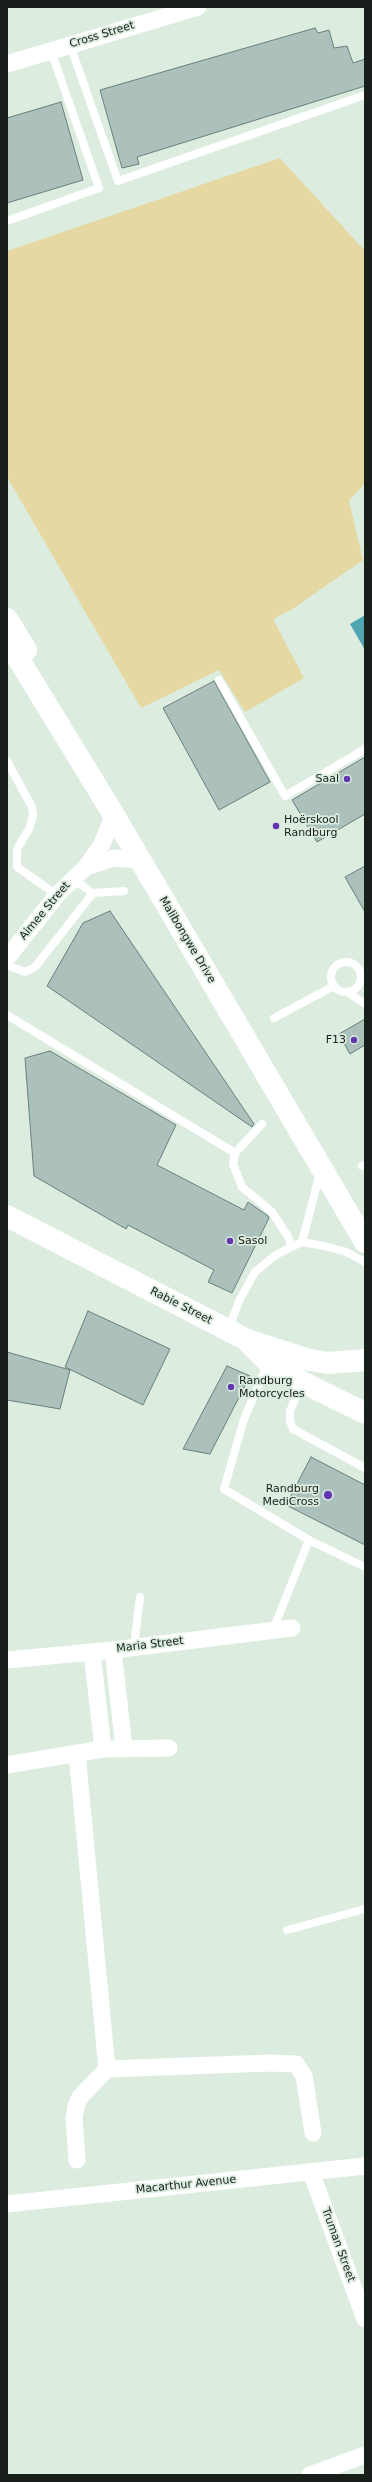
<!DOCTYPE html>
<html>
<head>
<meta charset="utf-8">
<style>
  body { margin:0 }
  #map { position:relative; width:372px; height:2482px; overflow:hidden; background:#dcede0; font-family:"DejaVu Sans",sans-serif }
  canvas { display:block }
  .frame { position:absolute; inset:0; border:8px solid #181e1a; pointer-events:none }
</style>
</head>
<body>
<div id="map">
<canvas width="372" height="2482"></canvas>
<div class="frame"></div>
</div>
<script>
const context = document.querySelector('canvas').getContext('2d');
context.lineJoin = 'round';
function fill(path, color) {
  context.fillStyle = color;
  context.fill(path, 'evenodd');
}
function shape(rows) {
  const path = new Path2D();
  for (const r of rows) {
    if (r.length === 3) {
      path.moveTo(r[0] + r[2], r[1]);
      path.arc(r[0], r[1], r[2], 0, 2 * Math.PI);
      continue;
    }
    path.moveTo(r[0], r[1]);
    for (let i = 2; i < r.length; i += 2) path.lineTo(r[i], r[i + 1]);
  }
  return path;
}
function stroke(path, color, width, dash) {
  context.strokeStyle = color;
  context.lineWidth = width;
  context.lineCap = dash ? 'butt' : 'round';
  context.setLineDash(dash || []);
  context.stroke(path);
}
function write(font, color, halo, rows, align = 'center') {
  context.font = font + ' "DejaVu Sans",sans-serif';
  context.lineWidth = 3.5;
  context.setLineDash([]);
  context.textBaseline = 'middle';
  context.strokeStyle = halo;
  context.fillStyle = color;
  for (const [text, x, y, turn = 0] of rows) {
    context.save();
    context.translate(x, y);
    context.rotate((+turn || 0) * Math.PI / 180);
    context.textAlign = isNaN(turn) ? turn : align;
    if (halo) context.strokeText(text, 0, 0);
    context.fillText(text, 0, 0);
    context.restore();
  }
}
fill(shape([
  [280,158,365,251,365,483,349,501,363,560,291,610,273,619,304,678,245,712,219,670,141,708,7,477,7,251]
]), '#e5d8a2');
fill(shape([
  [365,615,365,650,350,624]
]), '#50a5b3');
const building = shape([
  [315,28,318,33,329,30,334,48,347,46,353,63,365,59,365,86,137,157,139,164,122,168,100,90,315,28],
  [61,102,83,180,7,203,7,118,61,102],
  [214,681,270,782,219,810,163,708,214,681],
  [365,757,365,814,317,842,292,800,365,757],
  [365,866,365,912,345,877,365,866],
  [110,911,254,1124,252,1127,47,986,83,923,110,911],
  [365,1019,365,1045,350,1054,339,1034,365,1019],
  [50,1051,176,1125,157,1165,244,1210,248,1202,268,1216,269,1218,232,1293,208,1282,214,1270,128,1225,126,1229,34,1176,25,1058,50,1051],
  [88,1311,170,1349,143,1405,65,1367,88,1311],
  [7,1352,70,1370,60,1409,7,1400,7,1352],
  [227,1366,250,1376,210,1454,183,1449,227,1366],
  [311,1457,365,1485,365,1545,286,1505,311,1457]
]);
fill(building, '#acc1bc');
stroke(building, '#6a7e7a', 1);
stroke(shape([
  [70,45,118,181,365,95],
  [7,221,99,188,51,51],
  [219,680,285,796,365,749],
  [7,761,32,807,33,816,29,829,17,849,17,867,57,895],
  [73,879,93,893,124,891],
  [346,977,15],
  [7,965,25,972,35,967,93,893],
  [347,992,365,1004],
  [7,1015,235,1153],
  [274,1018,334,986],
  [262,1124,235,1153,233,1164,242,1187,272,1212,289,1238,291,1247],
  [362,1166,365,1165],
  [302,1242,320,1173],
  [228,1330,240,1299,255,1272,274,1256,291,1247,302,1242,324,1246,346,1252,365,1262],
  [268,1363,244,1419,224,1489,309,1540,365,1567],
  [302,1383,290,1411,290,1421,293,1429,365,1468],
  [273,1630,309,1540],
  [134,1647,140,1597],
  [287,1930,365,1909]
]), '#fff', 8);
stroke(shape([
  [7,64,198,7],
  [86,867,114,858,139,860],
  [7,958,57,895,86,867,102,844,111,822,112,812],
  [113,1650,124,1748],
  [92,1652,103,1749],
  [7,1660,113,1650,292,1628],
  [77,1753,107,2069],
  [7,1765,103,1749,169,1748],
  [77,2160,74,2118,76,2106,80,2097,107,2069,269,2063,296,2064,304,2076,313,2133],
  [311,2172,365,2319],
  [7,2204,365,2166],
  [310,2475,365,2455]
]), '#fff', 17);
stroke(shape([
  [7,619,26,650],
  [7,640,112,812,365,1242],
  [7,1216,247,1340,306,1359,327,1363,365,1360],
  [249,1343,268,1362,302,1382,365,1413]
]), '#fff', 22);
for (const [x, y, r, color] of [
  [347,779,4,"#6136ae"],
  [276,826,4,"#6136ae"],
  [354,1040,4,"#6136ae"],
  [230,1241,4,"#6136ae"],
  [231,1387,4,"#6136ae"],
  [328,1495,5,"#6136ae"]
]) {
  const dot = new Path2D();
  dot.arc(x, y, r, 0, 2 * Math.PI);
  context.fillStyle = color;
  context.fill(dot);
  stroke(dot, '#dcede0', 1.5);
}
write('11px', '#181e1a', '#dcede0', [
  ["Cross Street",102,35,-17],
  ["Aimee Street",45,911,-50],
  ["Malibongwe Drive",187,940,59],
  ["Rabie Street",181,1306,27],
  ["Maria Street",150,1645,-7],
  ["Macarthur Avenue",186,2185,-6],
  ["Truman Street",338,2245,70]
]);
write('11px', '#181e1a', '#dcede0', [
  ["Saal",339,779],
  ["Hoërskool",284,820,"left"],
  ["Randburg",284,833,"left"],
  ["F13",346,1040],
  ["Sasol",238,1241,"left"],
  ["Randburg",239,1381,"left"],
  ["Motorcycles",239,1394,"left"],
  ["Randburg",319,1489],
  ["MediCross",319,1502]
], 'right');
</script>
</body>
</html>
